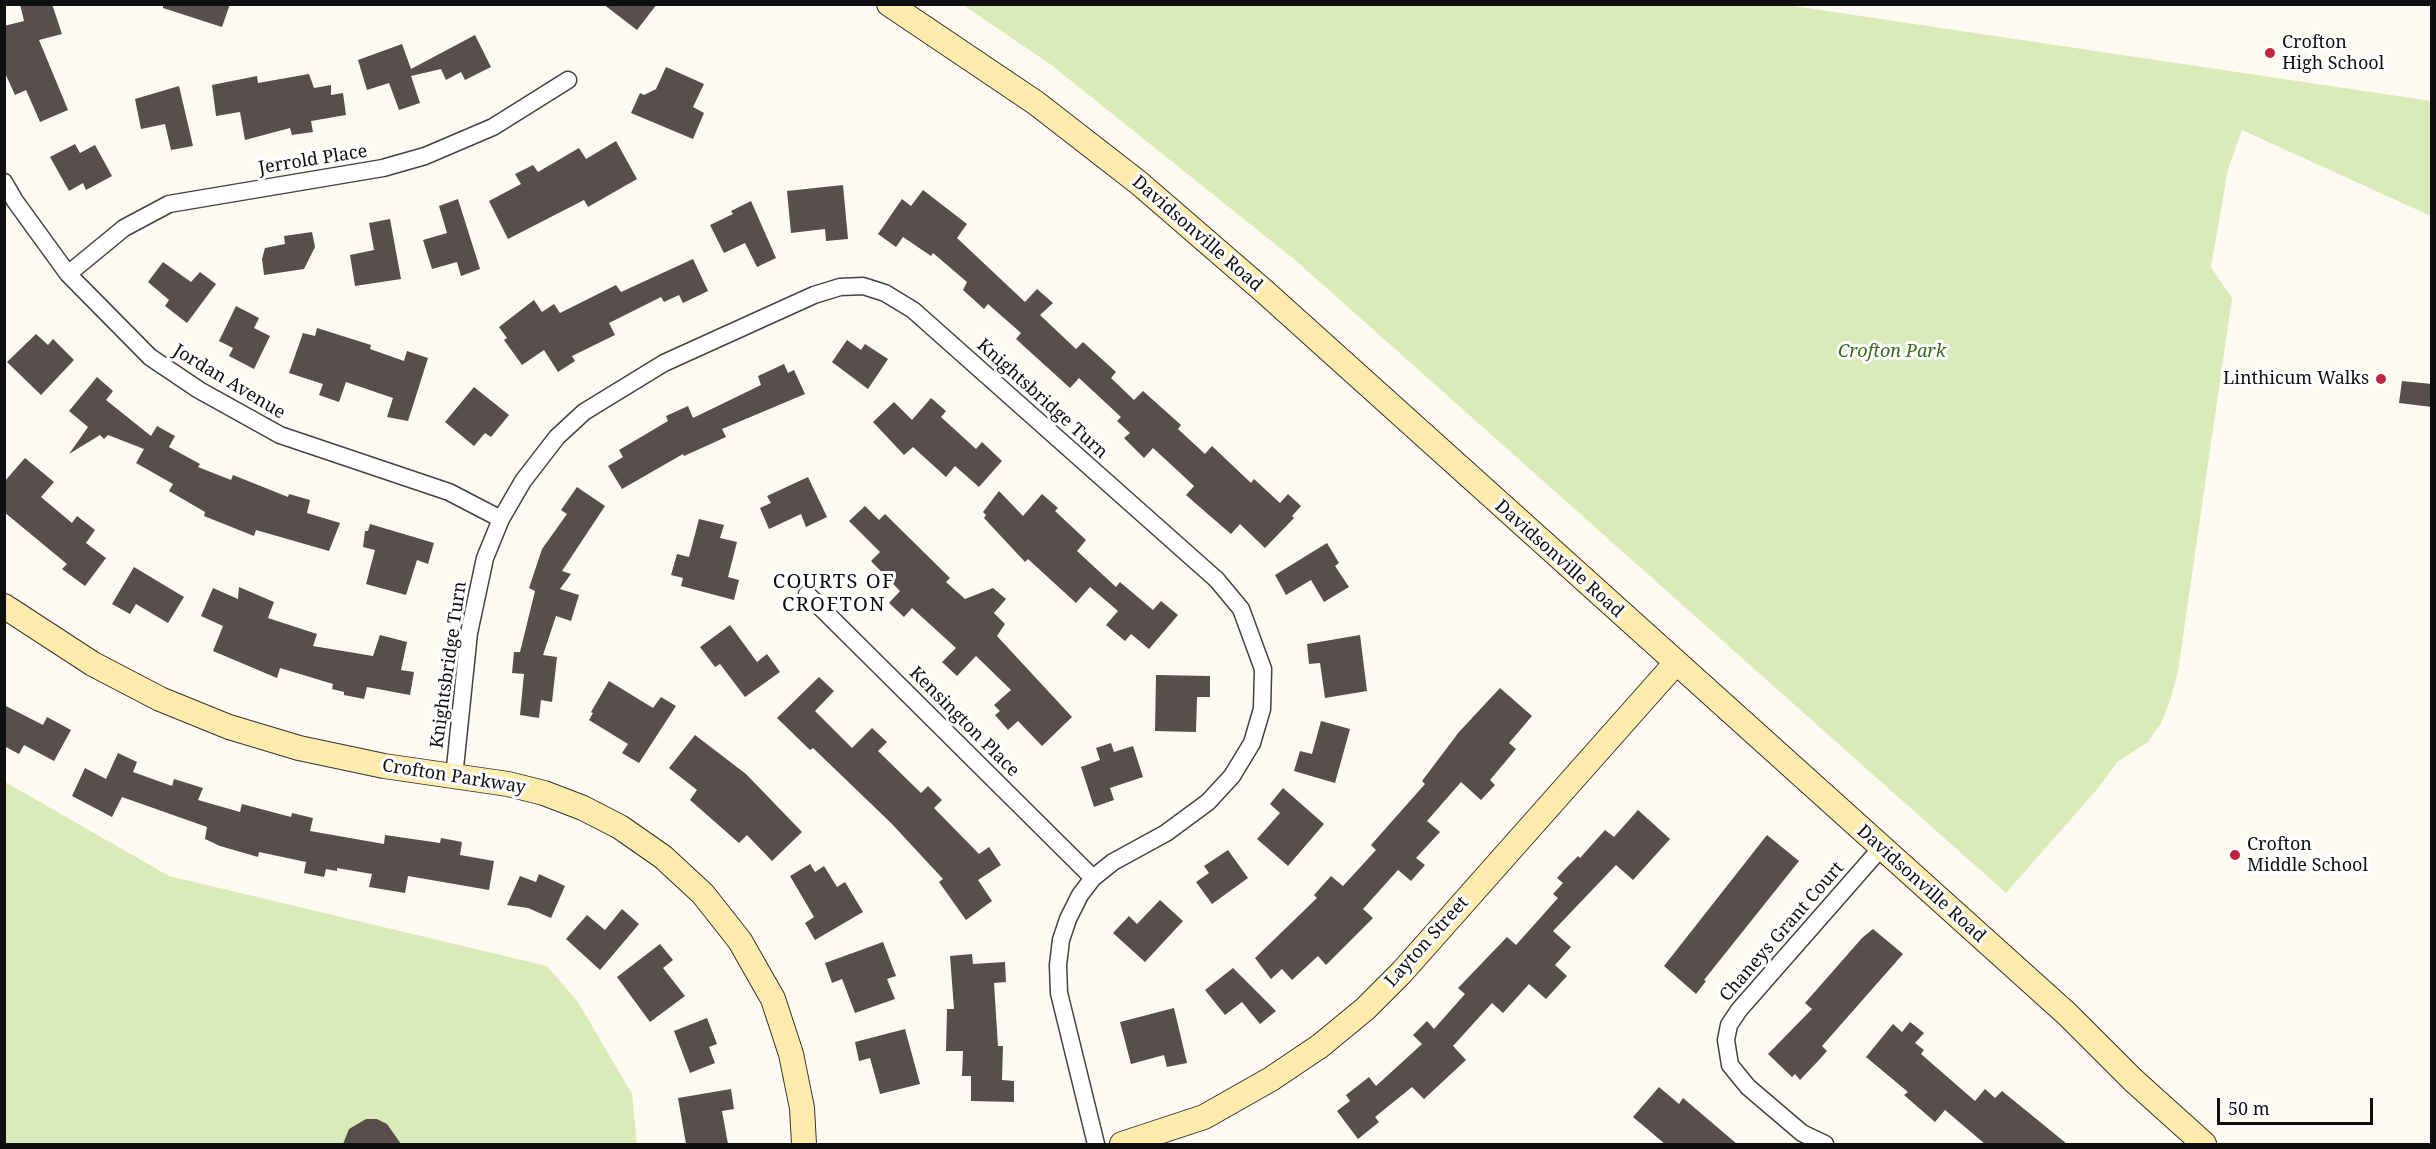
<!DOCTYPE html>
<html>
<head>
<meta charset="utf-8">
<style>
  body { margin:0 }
  #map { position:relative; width:2436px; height:1149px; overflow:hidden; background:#fffaf1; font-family:"Noto Serif",serif }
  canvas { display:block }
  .frame { position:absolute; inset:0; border:6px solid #0f0f0f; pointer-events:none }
  .scale { position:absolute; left:2217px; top:1098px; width:156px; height:27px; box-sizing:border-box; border:3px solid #0f0f0f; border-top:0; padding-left:8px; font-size:18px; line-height:21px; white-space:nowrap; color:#0f0f0f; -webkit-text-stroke:4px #fff; paint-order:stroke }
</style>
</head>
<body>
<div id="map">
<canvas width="2436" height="1149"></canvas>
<div class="frame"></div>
<div class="scale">50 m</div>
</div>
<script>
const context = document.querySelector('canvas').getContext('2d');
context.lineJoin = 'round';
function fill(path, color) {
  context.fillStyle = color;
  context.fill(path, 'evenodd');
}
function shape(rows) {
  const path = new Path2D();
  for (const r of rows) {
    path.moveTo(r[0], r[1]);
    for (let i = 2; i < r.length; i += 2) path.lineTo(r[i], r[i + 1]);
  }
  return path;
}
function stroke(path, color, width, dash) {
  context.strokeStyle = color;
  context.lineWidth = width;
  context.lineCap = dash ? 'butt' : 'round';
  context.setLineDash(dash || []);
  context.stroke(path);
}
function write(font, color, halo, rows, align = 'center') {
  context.font = font + ' "Noto Serif",serif';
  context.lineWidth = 6;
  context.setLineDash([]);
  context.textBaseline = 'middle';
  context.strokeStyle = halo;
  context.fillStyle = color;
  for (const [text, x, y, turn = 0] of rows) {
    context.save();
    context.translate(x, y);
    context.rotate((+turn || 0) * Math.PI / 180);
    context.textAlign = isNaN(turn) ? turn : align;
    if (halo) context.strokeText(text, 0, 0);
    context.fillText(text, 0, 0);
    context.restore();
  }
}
fill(shape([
  [963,5,1787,5,2431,101,2431,216,2242,130,2228,169,2211,267,2232,298,2178,671,2171,698,2161,723,2148,742,2117,762,2099,787,2006,893,1295,260,1050,64],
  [5,782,169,876,547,966,578,1002,632,1094,637,1144,5,1144]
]), '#d9ebb9');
fill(shape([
  [20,4,52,4,62,34,39,40,68,110,40,122,26,90,15,95,4,71,4,26,24,21],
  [163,4,230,4,222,27,163,8],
  [603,4,657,4,637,30],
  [475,35,491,67,465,80,461,72,446,80,441,69,411,76,420,103,399,110,389,83,367,90,358,60,402,44,411,69],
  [666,67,704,84,693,107,704,113,693,139,631,113,640,93,644,95,656,89],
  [309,74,314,88,331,85,331,95,343,93,346,115,311,121,313,132,292,135,290,128,245,140,240,112,216,116,212,85,257,76,258,83],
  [179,86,193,146,171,150,165,124,141,129,135,99],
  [616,141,637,179,588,207,584,200,508,239,489,201,521,184,515,174,533,165,538,172,579,148,586,159],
  [75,144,80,153,95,145,112,176,86,190,83,183,69,191,50,157],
  [843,185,848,239,826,241,825,229,791,233,787,191],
  [923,190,967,224,957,238,1025,302,1037,289,1053,303,1040,315,1076,349,1083,342,1116,372,1111,378,1134,400,1143,391,1181,425,1178,429,1205,454,1212,446,1251,483,1254,479,1280,503,1288,494,1301,506,1292,516,1294,518,1265,548,1240,524,1231,534,1202,509,1186,495,1194,486,1178,471,1153,448,1144,458,1124,438,1130,433,1117,421,1121,417,1079,378,1070,388,1016,339,1021,333,988,304,984,309,963,290,967,282,933,253,931,256,903,237,896,247,878,234,902,199,911,206],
  [458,199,480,269,461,276,457,262,432,269,423,240,447,233,439,206],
  [751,201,776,258,757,267,745,243,724,253,710,225,733,214,731,211],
  [390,219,401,279,355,286,350,255,374,250,369,223],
  [312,232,315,247,304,269,264,275,262,259,265,248,285,244,284,236],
  [693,259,708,291,683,303,679,295,664,302,661,297,609,323,615,335,572,356,575,361,558,372,544,350,522,365,504,340,507,338,499,327,534,300,542,312,554,304,560,313,616,285,621,292],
  [163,262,191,282,200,272,216,284,187,323,165,306,169,300,148,282],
  [236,306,259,318,254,328,270,336,254,369,229,356,233,348,219,341],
  [317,328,371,345,370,349,404,361,407,351,428,358,408,421,387,417,393,398,346,382,339,402,319,395,323,384,289,373,303,333,315,336],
  [36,334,48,345,53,339,74,360,41,395,7,362],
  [847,340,861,350,865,344,888,359,868,389,832,362],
  [784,364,788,373,794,370,805,394,722,429,726,437,684,456,683,454,622,489,608,466,623,457,619,450,668,421,666,416,688,406,693,418,761,385,758,376],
  [97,377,113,391,106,400,151,436,157,426,175,436,169,447,200,464,198,467,231,480,233,475,288,497,289,494,310,500,307,513,340,523,329,551,256,530,254,536,204,516,205,512,169,491,173,484,136,463,144,449,108,435,104,439,100,435,69,454,88,427,69,411],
  [2402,381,2432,384,2432,407,2399,403],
  [474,387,509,415,491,437,485,433,474,446,445,422],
  [931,398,946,411,941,417,976,449,982,442,1002,461,979,487,955,466,946,477,913,447,904,455,873,422,894,402,912,420],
  [25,458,54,482,41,497,72,523,77,516,95,530,86,543,106,558,85,586,62,569,67,564,4,512,4,482],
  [808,477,827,517,806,527,801,514,769,529,760,508,771,503,767,496],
  [577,487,605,506,562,571,571,574,560,589,579,595,571,621,556,616,543,655,557,657,552,702,541,700,539,718,520,715,524,674,512,673,514,652,520,652,535,591,529,588,542,549,567,514,561,510],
  [999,491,1023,516,1042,494,1058,508,1055,511,1086,540,1077,551,1116,587,1120,582,1153,610,1161,601,1178,615,1149,649,1131,634,1125,641,1106,625,1118,611,1090,587,1076,603,1028,559,1025,562,984,518,986,515,983,512],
  [865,506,879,520,885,514,950,578,946,582,965,599,993,588,1006,599,994,613,1005,624,997,636,1072,717,1042,746,1018,721,1008,730,995,715,1000,711,994,705,1011,690,976,656,957,676,942,662,956,648,912,608,904,617,889,603,900,591,871,561,880,552,849,521],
  [699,519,724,525,720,538,737,542,728,577,739,580,734,600,681,586,683,578,671,575,677,554,689,557],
  [370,524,434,543,428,564,417,560,406,595,366,584,375,550,363,547,365,531,368,531],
  [1327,543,1339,563,1335,566,1349,587,1324,602,1311,580,1286,595,1275,575],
  [134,567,184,597,168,623,136,604,130,614,112,604],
  [239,587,274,602,268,618,317,634,313,646,373,656,380,635,407,642,401,670,414,672,410,695,367,687,364,699,344,695,344,692,332,689,333,684,280,668,277,678,213,651,223,626,201,616,213,588,238,599],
  [730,625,757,662,767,654,780,672,745,697,720,664,715,667,700,647],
  [1360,635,1367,691,1325,698,1320,663,1309,664,1307,644],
  [1156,675,1210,676,1210,697,1197,697,1196,732,1155,731],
  [819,677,834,691,815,711,852,748,872,728,887,742,878,751,921,793,928,786,942,800,934,808,979,854,989,847,1001,865,978,880,992,901,966,920,939,882,943,879,891,823,813,748,810,750,777,718],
  [609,681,653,708,661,697,676,706,639,763,622,753,628,744,589,720,593,713,591,712],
  [1500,688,1532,716,1509,743,1516,749,1490,780,1495,785,1481,800,1461,782,1427,821,1440,832,1416,858,1425,865,1411,881,1398,870,1363,909,1373,918,1326,965,1318,956,1292,980,1282,969,1271,979,1255,958,1317,898,1314,895,1331,876,1343,886,1376,850,1371,845,1425,784,1422,781,1459,732],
  [4,705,43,725,47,717,71,730,54,761,24,745,19,754,4,746],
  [1321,721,1350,729,1335,783,1294,771,1300,751,1312,754],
  [695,735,746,774,802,832,772,861,747,835,739,843,690,800,697,790,669,768],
  [1111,743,1114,752,1133,746,1143,777,1110,788,1114,800,1094,807,1081,767,1100,760,1096,748],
  [118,753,137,762,133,772,172,786,174,779,203,788,198,800,240,812,242,804,291,817,292,813,313,818,310,831,384,844,385,835,440,843,441,838,462,842,460,855,494,861,489,890,408,876,405,893,369,887,372,874,337,868,337,871,326,869,324,877,304,873,306,862,259,852,258,857,220,846,205,839,207,827,122,797,112,817,72,796,85,768,106,779],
  [1283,788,1324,824,1288,866,1257,839,1280,813,1270,804],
  [1638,810,1670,839,1633,880,1616,865,1553,931,1571,947,1555,965,1567,976,1546,999,1529,984,1503,1013,1492,1003,1453,1046,1466,1060,1424,1099,1412,1087,1375,1117,1379,1122,1358,1139,1337,1111,1350,1101,1346,1095,1369,1077,1376,1086,1422,1044,1413,1035,1427,1021,1434,1029,1465,994,1458,988,1507,937,1516,945,1558,898,1553,894,1563,883,1557,878,1566,868,1578,856,1580,858,1605,830,1614,837],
  [1767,835,1799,861,1704,980,1706,981,1696,994,1664,966],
  [1228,850,1248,878,1212,904,1196,882,1209,873,1204,866],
  [810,864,815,872,824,866,837,887,845,882,863,912,815,940,805,923,814,917,790,876],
  [539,874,565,886,551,918,528,908,507,905,520,876,536,882],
  [1160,900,1183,921,1145,962,1113,933,1129,916,1137,924],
  [622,909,639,924,600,970,566,939,587,915,605,930],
  [1873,929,1903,954,1822,1046,1827,1051,1819,1060,1800,1080,1795,1074,1792,1077,1768,1054,1812,1009,1805,1003,1862,938],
  [883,942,896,976,887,979,895,999,855,1013,842,979,832,983,825,963],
  [660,944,673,960,663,968,685,996,650,1022,617,977],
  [972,954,973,964,1005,962,1006,982,994,983,998,1046,1003,1046,1002,1080,1014,1081,1014,1102,971,1101,971,1076,962,1076,963,1051,946,1051,947,1009,954,1009,950,956],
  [1233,968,1276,1011,1260,1024,1242,1002,1225,1015,1205,990],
  [1174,1008,1187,1063,1167,1067,1164,1055,1131,1064,1120,1022],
  [707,1018,717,1044,709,1047,715,1063,690,1073,674,1031],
  [1910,1022,1924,1033,1915,1043,1924,1050,1921,1054,1975,1101,1985,1089,1995,1098,2002,1091,2067,1144,1985,1144,1945,1110,1935,1122,1904,1095,1908,1092,1866,1057,1893,1024,1902,1032],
  [905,1029,920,1084,880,1094,870,1058,859,1061,855,1042],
  [1659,1087,1679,1104,1683,1098,1737,1144,1665,1144,1633,1117],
  [731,1089,734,1109,722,1111,728,1144,686,1144,678,1098],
  [366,1119,377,1119,387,1124,401,1144,343,1144,349,1129]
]), '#584e4b');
const street = shape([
  [4,182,15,201,68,274,150,357,199,390,280,435,449,492,501,519],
  [68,274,124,228,169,204,383,168,425,156,493,127,568,80],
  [807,594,1093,878],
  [454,777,469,633,485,558,501,519,523,481,557,437,584,412,664,363,814,295,840,287,863,286,885,293,913,310,1217,580,1241,609,1263,669,1262,709,1252,743,1232,776,1208,802,1166,833,1113,862,1093,878,1080,895,1068,919,1061,940,1058,965,1059,993,1096,1144],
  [1825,1144,1802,1133,1748,1087,1730,1065,1726,1040,1729,1025,1739,1010,1881,848]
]);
const secondary = shape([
  [889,4,1036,103,1139,183,1265,292,2067,1014,2133,1080,2204,1144],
  [4,606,93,664,160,699,229,727,299,748,384,766,508,784,544,793,583,808,620,827,663,857,703,894,740,941,773,999,791,1054,802,1108,804,1144],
  [1122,1144,1204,1117,1271,1079,1320,1046,1365,1009,1402,972,1675,664]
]);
stroke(street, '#424242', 19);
stroke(secondary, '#313131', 26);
stroke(street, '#fff', 16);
stroke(secondary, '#ffebac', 24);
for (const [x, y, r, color] of [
  [2270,53,6,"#c22440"],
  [2381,379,6,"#c22440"],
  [2235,855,6,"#c22440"]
]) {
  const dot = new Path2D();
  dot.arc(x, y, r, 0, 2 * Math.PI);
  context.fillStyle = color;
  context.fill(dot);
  stroke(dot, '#fff', 2);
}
write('18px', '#0f0f0f', '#fff', [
  ["Crofton",2282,43],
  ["High School",2282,64],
  ["Linthicum Walks",2369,379,"right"],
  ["Crofton",2247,845],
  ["Middle School",2247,866]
], 'left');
write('18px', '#0f0f0f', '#fff', [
  ["Jerrold Place",313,160,-9],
  ["Davidsonville Road",1197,234,41],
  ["Jordan Avenue",229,382,31],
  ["Knightsbridge Turn",1042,399,42],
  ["Davidsonville Road",1559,559,42],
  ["Knightsbridge Turn",449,665,-82],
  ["Kensington Place",964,722,45],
  ["Crofton Parkway",454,777,9],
  ["Davidsonville Road",1921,884,42],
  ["Chaneys Grant Court",1782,932,-49],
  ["Layton Street",1427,942,-48]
]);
write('italic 18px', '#37691d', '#fff', [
  ["Crofton Park",1892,352]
]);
context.letterSpacing = '1.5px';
write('20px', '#0f0f0f', '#fff', [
  ["COURTS OF",834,582],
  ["CROFTON",834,605]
]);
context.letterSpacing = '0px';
</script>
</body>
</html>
